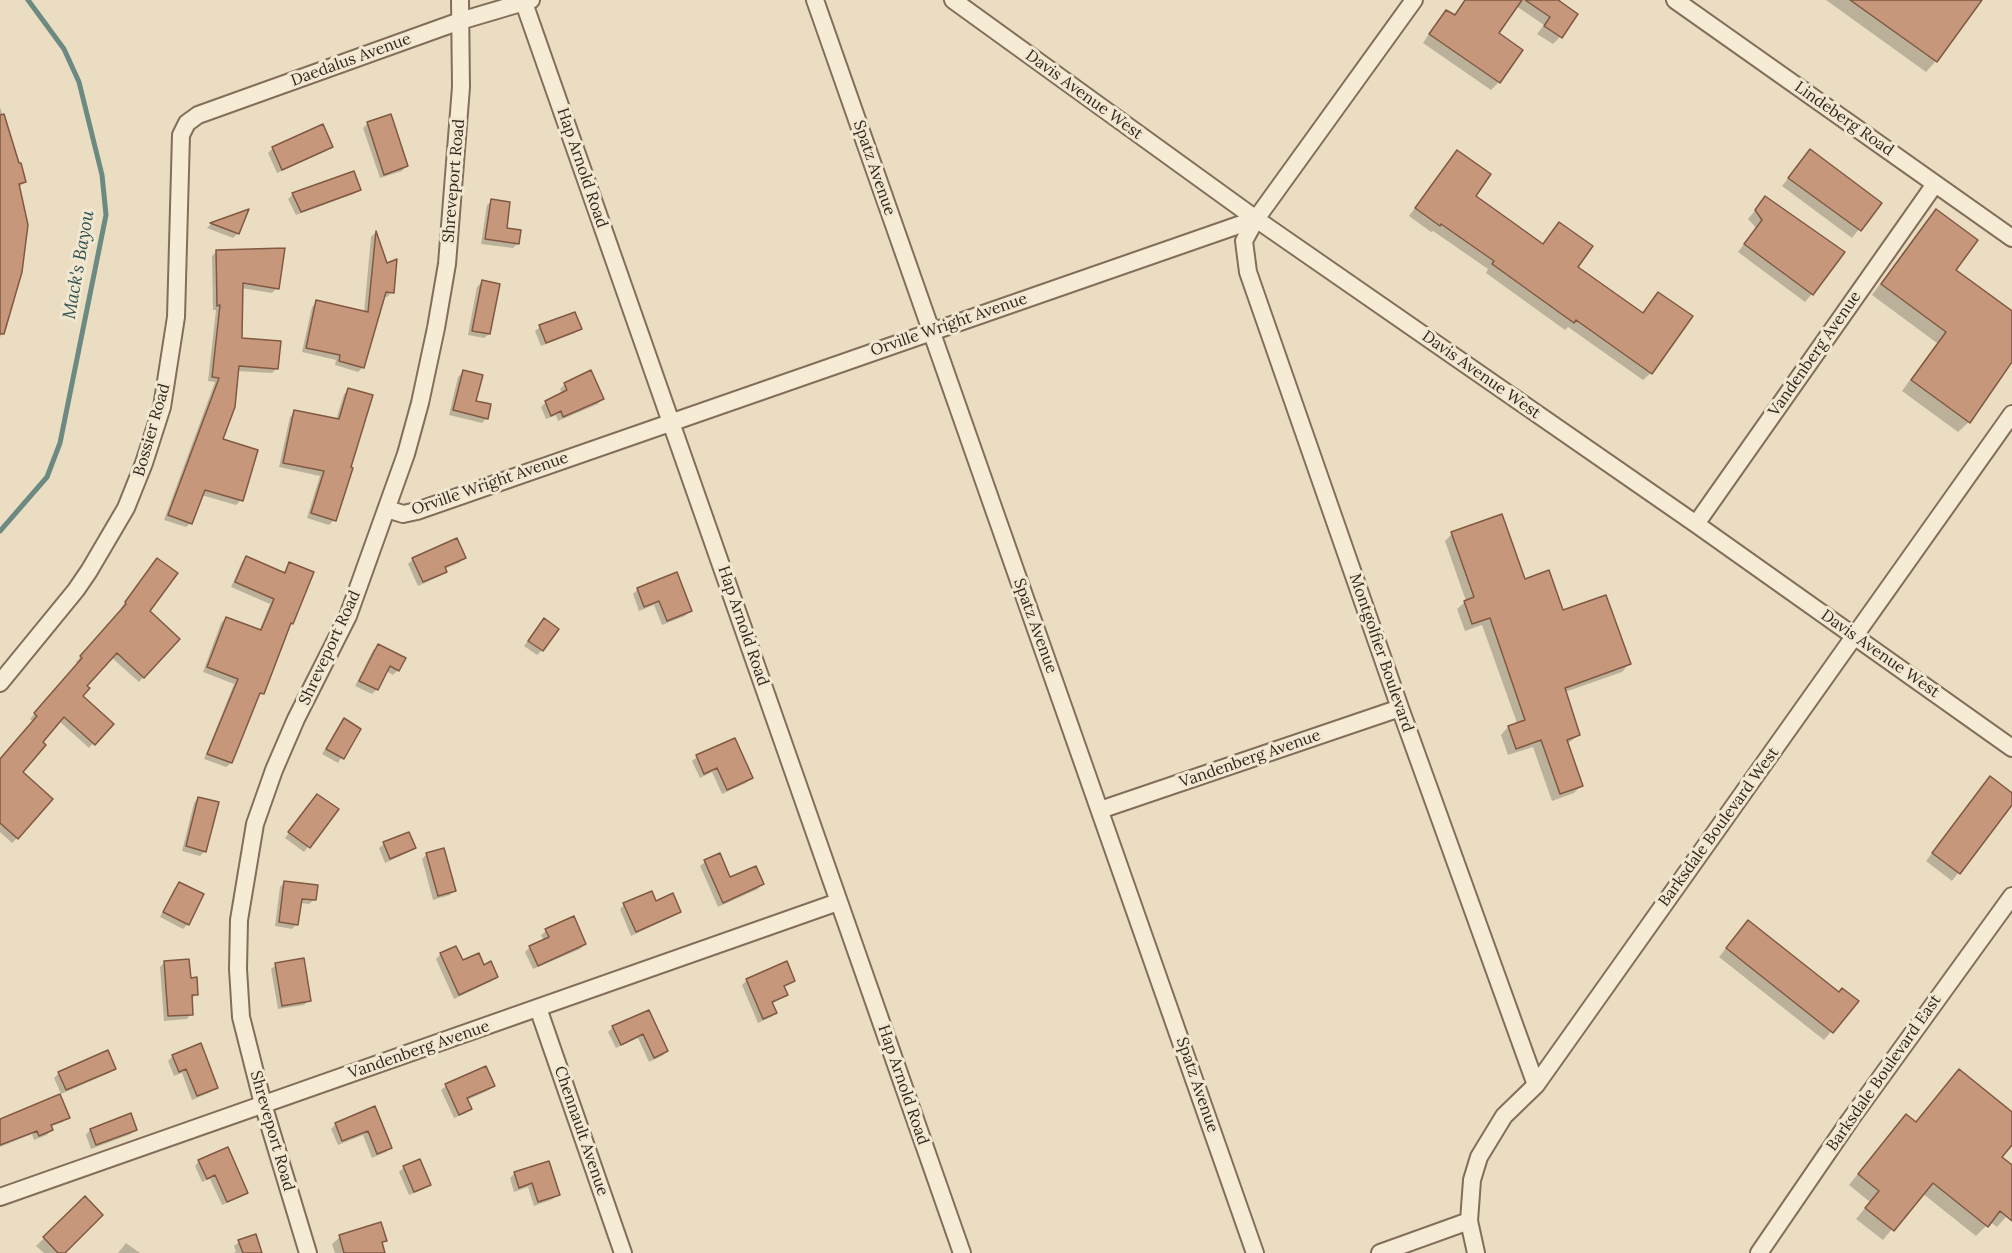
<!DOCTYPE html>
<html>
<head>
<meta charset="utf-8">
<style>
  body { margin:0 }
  canvas { display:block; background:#eaddc2 }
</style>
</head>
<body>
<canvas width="2012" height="1253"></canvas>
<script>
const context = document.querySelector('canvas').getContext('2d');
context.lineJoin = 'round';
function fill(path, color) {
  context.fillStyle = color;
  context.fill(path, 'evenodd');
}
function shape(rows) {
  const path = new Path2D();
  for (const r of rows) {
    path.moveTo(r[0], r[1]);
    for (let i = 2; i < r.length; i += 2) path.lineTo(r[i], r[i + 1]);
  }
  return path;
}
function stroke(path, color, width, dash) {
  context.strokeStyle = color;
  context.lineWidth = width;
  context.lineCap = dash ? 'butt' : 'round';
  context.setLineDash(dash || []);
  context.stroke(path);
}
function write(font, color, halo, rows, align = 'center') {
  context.font = font + ' Lora,serif';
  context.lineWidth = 6;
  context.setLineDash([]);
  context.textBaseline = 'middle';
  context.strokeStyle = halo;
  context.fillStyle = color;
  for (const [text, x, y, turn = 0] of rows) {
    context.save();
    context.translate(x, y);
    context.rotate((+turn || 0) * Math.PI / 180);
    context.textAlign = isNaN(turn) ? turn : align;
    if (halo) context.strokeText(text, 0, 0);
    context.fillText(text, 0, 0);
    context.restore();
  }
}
fill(shape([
  [1465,0,1561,0,1559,2,1560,37,1553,44,1537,34,1544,25,1516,6,1497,34,1521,50,1499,82,1491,90,1423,43,1439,19,1447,12,1453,16],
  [1826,0,1980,0,1936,61,1926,72],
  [0,107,25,182,18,188,21,272,0,338],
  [368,123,406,166,402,171,380,178,363,128],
  [331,146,326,151,277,173,268,153,273,148],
  [1810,151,1880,203,1852,238,1782,186],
  [1457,152,1474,197,1542,245,1559,224,1576,267,1642,314,1658,293,1651,373,1643,380,1568,327,1565,330,1486,273,1488,269,1433,231,1431,232,1409,216],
  [359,190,354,194,296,215,288,199,293,194],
  [1765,198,1812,294,1805,302,1738,252,1756,228,1748,219],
  [492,201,505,229,518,243,513,248,481,244,487,205],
  [246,211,238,233,233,238,207,228,211,224],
  [1936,211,1953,270,2012,313,2012,360,1969,422,1958,432,1902,391,1937,343,1872,295,1926,221],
  [375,233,386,264,392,292,387,297,383,296,363,367,358,372,335,365,336,360,302,352,312,307,317,302,364,313,371,237],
  [217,251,277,288,272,293,241,288,240,339,277,368,272,373,237,371,221,440,241,500,236,505,201,495,191,523,186,527,164,520,215,382,208,381,216,310,213,310,212,256],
  [482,282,489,334,484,338,468,335,477,287],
  [540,327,580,329,575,333,541,346,535,331],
  [463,372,474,402,487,418,482,423,449,415,458,377],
  [565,384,602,399,598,404,558,421,556,415,546,419,541,407,546,402,562,394,560,389],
  [349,390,334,520,329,525,307,518,320,476,279,467,290,417,295,412,336,420,344,394],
  [1452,534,1524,581,1629,664,1622,672,1565,692,1579,735,1567,744,1582,785,1574,793,1552,801,1533,747,1508,755,1501,735,1508,727,1517,723,1482,625,1465,631,1457,609,1466,601,1445,541],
  [246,557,283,573,290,564,292,623,288,626,262,693,257,698,231,763,226,767,204,759,234,684,203,672,221,623,226,618,259,631,270,604,231,587,242,562],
  [464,558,459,563,444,569,445,572,440,576,418,586,408,564,413,559],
  [153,564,148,611,178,639,139,682,111,657,85,686,81,696,111,724,89,748,59,721,41,742,21,772,17,838,12,843,0,832,0,761,34,722,30,719,78,664,76,662,123,609,121,608],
  [676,574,690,611,685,616,662,625,654,605,639,611,633,594,637,590],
  [539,625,542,650,537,655,524,646],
  [378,646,398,670,393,675,386,671,377,689,372,694,355,686,373,650],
  [344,720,359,729,338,763,322,754],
  [697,757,751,778,746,783,722,794,712,772,700,778,692,761],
  [1990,778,2012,795,2012,803,1952,881,1926,861],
  [198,798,205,851,200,856,182,851,194,803],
  [313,800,337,810,304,852,285,838],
  [384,844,414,848,409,852,385,863,379,848],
  [427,854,454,890,450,895,433,900,422,859],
  [705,862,730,879,762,884,758,889,718,907,700,866],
  [285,882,314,900,309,904,300,903,297,924,292,929,275,926,280,887],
  [179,884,188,924,183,929,160,917,174,889],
  [656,903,679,911,674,916,631,936,620,909,624,905],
  [1741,929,1838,994,1857,1001,1824,1040,1719,957],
  [546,931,585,944,580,949,533,969,525,952,530,947,544,941,541,935],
  [441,954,462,962,483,967,496,977,492,981,454,999,436,959],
  [165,962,189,979,196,994,192,999,191,1014,187,1019,164,1021,160,967],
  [276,965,309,1000,304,1005,278,1009,271,969],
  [747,980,793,981,783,988,786,995,772,1004,775,1013,771,1017,758,1023,742,985],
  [649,1011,667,1051,662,1056,649,1062,638,1038,616,1048,608,1032,613,1027],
  [173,1056,216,1087,211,1092,192,1100,182,1073,174,1076,168,1061],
  [114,1069,109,1073,61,1094,54,1078,59,1073],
  [1959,1071,2012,1114,2012,1142,2000,1157,2012,1167,2012,1210,1997,1227,1990,1222,1976,1236,1922,1193,1883,1240,1856,1219,1870,1202,1849,1185,1896,1126,1906,1116,1915,1123],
  [493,1085,489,1090,467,1100,470,1108,466,1113,454,1118,441,1090,446,1086],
  [374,1108,390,1147,386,1152,372,1158,363,1135,338,1145,331,1129,336,1124],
  [68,1117,63,1122,50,1127,51,1130,47,1135,34,1140,32,1134,0,1147,0,1120],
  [135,1129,131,1134,91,1149,86,1135,90,1130],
  [199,1161,246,1192,241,1197,222,1205,210,1179,202,1182,195,1166],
  [404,1167,429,1184,424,1189,409,1195,399,1172],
  [515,1173,558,1194,553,1199,534,1206,528,1187,514,1192,510,1178],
  [85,1198,63,1253,44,1253,36,1246],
  [340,1237,385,1240,381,1245,384,1253,335,1253,332,1244],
  [239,1242,260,1253,233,1253,236,1252,234,1246],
  [126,1243,140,1253,118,1253]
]), '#0003');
stroke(shape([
  [0,531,47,477,60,443,106,215,102,175,79,82,64,49,28,0]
]), '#6c8a82', 5);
const building = shape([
  [1465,0,1522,0,1499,33,1523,50,1500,83,1429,34,1446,10,1455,15,1465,0],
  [1525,0,1558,0,1578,14,1562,38,1544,26,1550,17,1525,0],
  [1850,0,1982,0,1937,62,1850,0],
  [4,114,19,163,21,163,26,182,19,184,28,225,22,272,4,334,0,334,0,115,4,114],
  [391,114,408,166,384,175,367,122,391,114],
  [323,124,333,147,282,170,272,147,323,124],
  [1810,149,1882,203,1861,231,1788,178,1810,149],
  [1457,150,1491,174,1476,196,1543,244,1559,222,1593,246,1578,267,1643,313,1658,292,1693,316,1652,374,1576,320,1574,323,1492,264,1494,261,1441,224,1440,226,1415,208,1457,150],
  [354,171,361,190,301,212,292,193,354,171],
  [1765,196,1845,252,1813,295,1744,244,1762,220,1755,210,1765,196],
  [491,199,510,202,507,228,521,230,519,244,485,239,491,199],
  [249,209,239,234,210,223,249,209],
  [1936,209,1978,240,1956,270,2012,311,2012,362,1970,423,1911,380,1946,332,1881,284,1936,209],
  [376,231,387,263,397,259,394,293,386,292,364,368,339,361,340,355,306,348,316,300,368,312,376,231],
  [285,248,279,289,243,283,242,338,281,341,278,369,239,366,235,407,223,439,258,450,243,501,205,490,192,524,168,515,219,378,212,377,220,305,217,306,216,250,285,248],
  [482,280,500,284,490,334,472,331,482,280],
  [575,312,582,329,546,343,539,325,575,312],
  [463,370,483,375,476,401,491,404,488,419,453,410,463,370],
  [591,370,604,399,563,417,561,411,551,416,545,401,567,390,564,383,591,370],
  [348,388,373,395,351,467,353,468,336,521,311,513,324,471,283,463,294,410,339,419,348,388],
  [1502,514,1525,579,1549,570,1563,610,1606,595,1631,664,1565,688,1580,735,1567,740,1583,786,1560,794,1541,740,1516,749,1508,726,1525,720,1490,618,1472,624,1464,601,1474,597,1451,532,1502,514],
  [457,538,466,558,445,567,447,572,423,582,412,558,457,538],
  [246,556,285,573,289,562,314,572,293,624,291,623,264,694,260,693,232,763,207,754,238,679,207,667,226,617,261,630,274,599,235,582,246,556],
  [157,558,178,573,150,611,180,639,144,678,117,653,87,686,90,688,83,696,114,724,95,745,64,717,43,742,46,745,23,772,53,799,18,839,0,823,0,759,37,716,34,713,82,658,80,656,126,604,125,602,157,558],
  [677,572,692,611,667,621,659,601,644,607,637,588,677,572],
  [544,618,559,629,543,651,528,641,544,618],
  [378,644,406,658,399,671,390,666,378,690,359,681,378,644],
  [344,718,361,729,344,759,326,749,344,718],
  [735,738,753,778,727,790,717,768,704,774,696,755,735,738],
  [1990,776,2012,793,2012,805,1960,874,1932,853,1990,776],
  [317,794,339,809,310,848,288,832,317,794],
  [198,797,219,802,206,852,186,846,198,797],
  [409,832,416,848,390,859,383,842,409,832],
  [444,848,456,891,438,896,426,853,444,848],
  [720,853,730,877,756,866,764,884,723,903,704,860,720,853],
  [284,881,318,885,316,900,302,899,298,925,279,922,284,881],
  [179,882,204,894,189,925,163,912,179,882],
  [652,891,656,901,673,893,681,912,636,932,623,903,652,891],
  [574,916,586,944,538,966,529,946,549,937,545,929,574,916],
  [1748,920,1839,992,1842,988,1859,1001,1833,1033,1726,948,1748,920],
  [456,946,463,960,479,953,484,965,491,961,498,977,459,995,440,953,456,946],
  [304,958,311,1001,282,1006,275,963,304,958],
  [189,959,191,978,197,977,198,995,192,995,193,1015,168,1016,164,961,189,959],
  [787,961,795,981,784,986,788,995,772,1002,777,1013,763,1019,746,979,787,961],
  [649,1010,668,1051,654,1058,643,1034,621,1045,612,1026,649,1010],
  [201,1043,218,1088,197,1096,186,1069,179,1072,172,1055,201,1043],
  [108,1050,116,1069,66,1090,58,1072,108,1050],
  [486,1066,495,1086,467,1098,472,1109,459,1115,445,1084,486,1066],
  [1959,1069,2012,1112,2012,1145,2002,1157,2012,1165,2012,1221,2000,1211,1988,1227,1933,1183,1894,1231,1865,1208,1879,1191,1858,1174,1906,1114,1916,1122,1959,1069],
  [60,1094,70,1118,51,1125,53,1130,39,1136,37,1131,0,1145,0,1119,60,1094],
  [375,1106,392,1148,377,1154,368,1131,342,1141,335,1123,375,1106],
  [131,1113,137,1130,96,1145,90,1129,131,1113],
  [228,1147,248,1193,227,1202,215,1175,207,1179,198,1160,228,1147],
  [420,1159,431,1185,414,1192,403,1166,420,1159],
  [549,1161,560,1195,538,1202,532,1183,519,1188,514,1172,549,1161],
  [85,1196,103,1215,65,1253,58,1253,43,1237,85,1196],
  [381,1222,387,1241,382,1242,385,1253,344,1253,339,1235,381,1222],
  [256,1234,262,1253,243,1253,238,1240,256,1234]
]);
fill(building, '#c6977b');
stroke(building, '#805942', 1.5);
const minor = shape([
  [523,0,962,1253],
  [815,0,1255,1253],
  [953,0,1256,219,1696,524,2012,748],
  [1675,0,2012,238],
  [1256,219,1244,241,1248,272,1400,708,1536,1085],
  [387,509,403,514,417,511,1256,219,1414,0],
  [1696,524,1935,184],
  [0,683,76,590,89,571,126,508,144,463,162,407,176,317,181,135,187,123,198,115,460,21,531,0],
  [1100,810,1400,708],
  [538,1008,623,1253],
  [0,1197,838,902],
  [308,1253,263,1104,241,1017,238,969,239,920,255,824,274,770,296,719,348,616,406,454,420,403,436,328,447,264,461,87,460,0],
  [1380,1253,1469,1221],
  [1476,1253,1469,1221,1472,1180,1479,1157,1504,1116,1536,1085,2012,414],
  [1759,1253,1850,1120,2012,896]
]);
stroke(minor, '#836e5b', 20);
stroke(minor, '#f6ebd4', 16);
write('16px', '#33271e', '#f2e7d1', [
  ["Daedalus Avenue",351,60,-20],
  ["Davis Avenue West",1084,95,36],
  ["Lindeberg Road",1844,119,35],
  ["Hap Arnold Road",582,168,71],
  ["Spatz Avenue",874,168,71],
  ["Shreveport Road",454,181,-85],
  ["Orville Wright Avenue",949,325,-19],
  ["Vandenberg Avenue",1815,354,-55],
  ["Davis Avenue West",1481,375,35],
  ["Bossier Road",152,430,-74],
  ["Orville Wright Avenue",490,484,-19],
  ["Hap Arnold Road",743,626,71],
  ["Spatz Avenue",1035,626,70],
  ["Shreveport Road",330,648,-65],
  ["Montgolfier Boulevard",1381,653,71],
  ["Davis Avenue West",1880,654,35],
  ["Vandenberg Avenue",1250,759,-19],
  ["Barksdale Boulevard West",1719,827,-54],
  ["Vandenberg Avenue",419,1050,-19],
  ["Barksdale Boulevard East",1884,1073,-55],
  ["Hap Arnold Road",903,1085,71],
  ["Spatz Avenue",1197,1085,71],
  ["Shreveport Road",272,1131,74],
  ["Chennault Avenue",581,1131,71]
]);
write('italic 18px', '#2e524f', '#f2e7d1', [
  ["Mack's Bayou",79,265,-80]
]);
</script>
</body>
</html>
